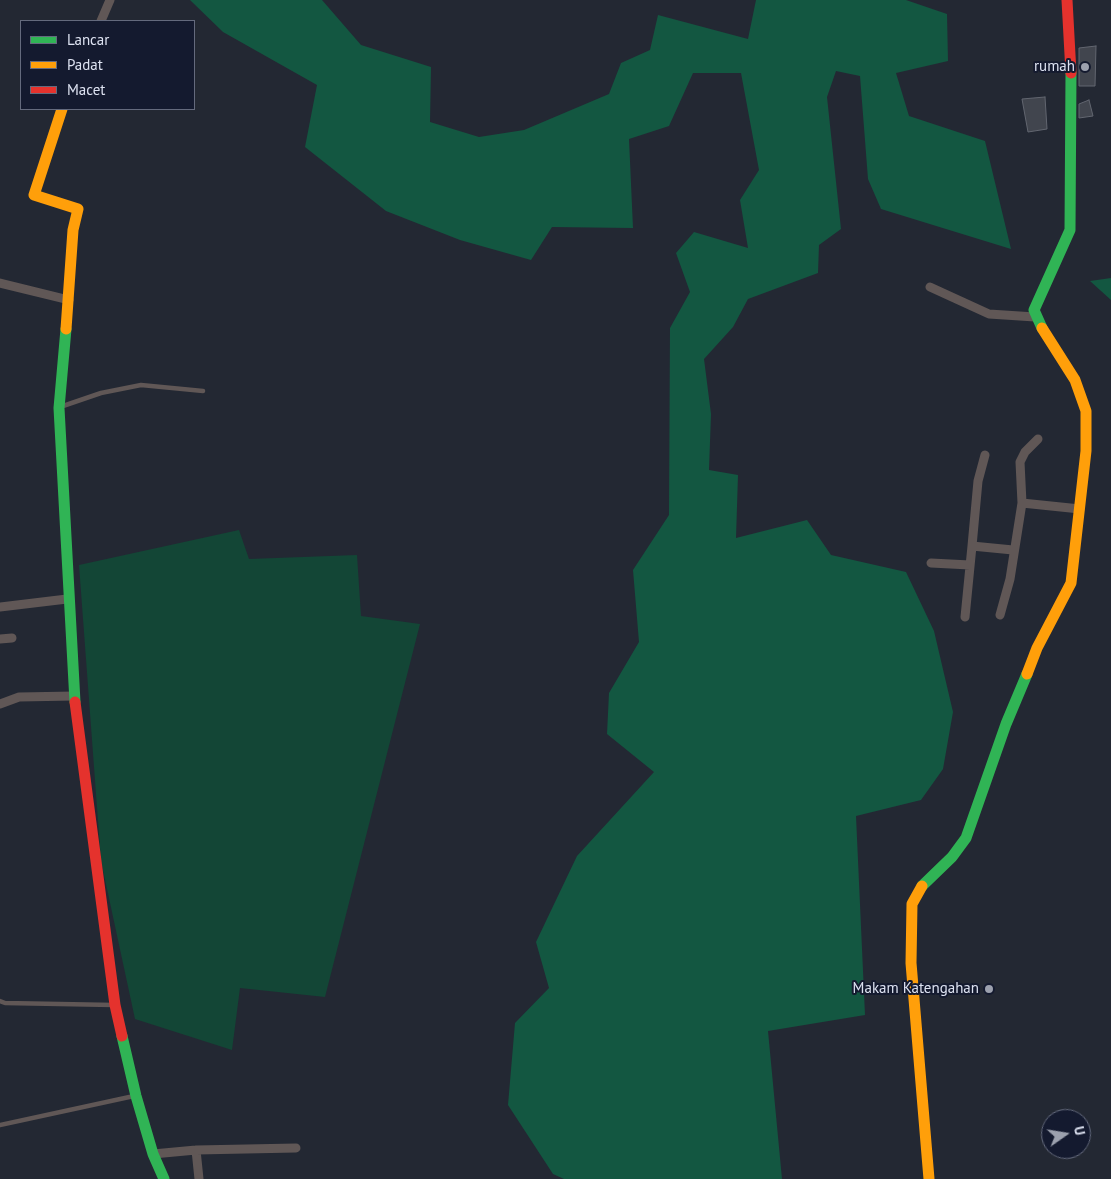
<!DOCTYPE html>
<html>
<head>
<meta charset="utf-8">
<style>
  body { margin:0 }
  #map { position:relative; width:1111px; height:1179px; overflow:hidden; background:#232833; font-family:"PT Sans",sans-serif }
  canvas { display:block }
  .legend { position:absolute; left:20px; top:20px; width:175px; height:90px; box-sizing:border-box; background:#141a2f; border:1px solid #646a7d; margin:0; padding:6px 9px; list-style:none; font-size:15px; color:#dde2f1 }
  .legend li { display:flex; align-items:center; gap:10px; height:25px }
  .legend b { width:25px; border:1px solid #646a7d }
  .north { position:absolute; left:1041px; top:1109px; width:50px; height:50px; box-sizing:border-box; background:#141a2f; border:1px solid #646a7d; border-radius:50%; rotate:77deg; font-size:14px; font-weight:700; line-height:20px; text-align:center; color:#dde2f1 }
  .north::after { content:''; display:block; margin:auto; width:18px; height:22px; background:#9ca1ae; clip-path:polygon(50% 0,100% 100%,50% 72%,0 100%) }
</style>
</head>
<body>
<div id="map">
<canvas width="1111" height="1179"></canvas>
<ul class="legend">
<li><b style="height:6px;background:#30b455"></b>Lancar</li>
<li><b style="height:6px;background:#ff9f0a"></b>Padat</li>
<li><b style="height:6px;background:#e5322d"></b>Macet</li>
</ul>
<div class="north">U</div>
</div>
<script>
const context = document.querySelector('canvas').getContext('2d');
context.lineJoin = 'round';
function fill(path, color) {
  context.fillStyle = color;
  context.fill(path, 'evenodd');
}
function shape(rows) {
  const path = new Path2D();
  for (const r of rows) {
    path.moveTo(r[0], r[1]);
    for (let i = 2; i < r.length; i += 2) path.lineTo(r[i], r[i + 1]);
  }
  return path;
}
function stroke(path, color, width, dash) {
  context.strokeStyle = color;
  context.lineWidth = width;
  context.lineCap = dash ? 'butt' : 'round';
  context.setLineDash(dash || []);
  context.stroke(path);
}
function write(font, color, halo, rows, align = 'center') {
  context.font = font + ' "PT Sans",sans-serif';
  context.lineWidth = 4;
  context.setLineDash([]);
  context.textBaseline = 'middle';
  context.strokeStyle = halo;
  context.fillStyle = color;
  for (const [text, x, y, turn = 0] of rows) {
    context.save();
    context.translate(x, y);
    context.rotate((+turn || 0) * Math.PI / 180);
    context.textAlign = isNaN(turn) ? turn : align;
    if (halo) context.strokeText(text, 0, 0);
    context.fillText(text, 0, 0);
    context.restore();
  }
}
fill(shape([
  [239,530,249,559,357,555,361,616,420,624,325,997,240,988,232,1050,135,1019,101,861,79,565]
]), '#134636');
fill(shape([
  [190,0,322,0,361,45,431,67,430,122,479,137,524,130,609,94,621,63,650,50,658,15,748,39,756,0,906,0,947,14,948,61,896,73,909,116,985,141,1011,249,881,209,868,179,860,76,836,71,827,97,841,229,819,245,818,273,748,299,733,327,704,359,711,414,709,470,738,475,736,538,807,520,831,555,906,572,934,631,953,712,943,769,921,800,856,816,865,1015,768,1031,782,1179,564,1179,553,1174,508,1105,515,1023,549,988,536,942,577,856,654,772,607,734,609,693,639,642,633,570,669,515,670,328,690,292,676,253,694,232,748,248,740,200,759,170,741,73,693,73,669,126,629,139,633,228,552,227,531,260,460,240,386,211,305,147,317,85,223,32],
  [1111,278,1111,300,1090,281]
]), '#135741');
const building = shape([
  [1096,46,1095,86,1079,86,1079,48,1096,46],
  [1045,97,1047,129,1028,132,1022,99,1045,97],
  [1089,100,1093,116,1079,118,1079,104,1089,100]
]);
fill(building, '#41454e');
stroke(building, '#626670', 1);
stroke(shape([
  [60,407,101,393,141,385,203,391],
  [0,1001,5,1003,114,1005],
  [0,1125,134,1096]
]), '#605756', 4.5);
stroke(shape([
  [101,21,110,0],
  [0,283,69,300],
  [930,287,989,314,1035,317],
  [985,455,978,481,972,546,1013,550],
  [1022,503,1020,462,1025,452,1038,439],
  [931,563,970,565],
  [0,607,67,599],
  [1000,615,1010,579,1022,503,1080,509],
  [965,617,972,546],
  [0,639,12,638],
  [0,704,19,697,74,696],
  [196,1150,199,1179],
  [153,1154,196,1150,296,1148]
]), '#605756', 9);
stroke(shape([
  [1042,328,1034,310,1070,230,1071,73],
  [66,329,59,408,75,702],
  [922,886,952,857,966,838,1006,724,1027,674],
  [122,1036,136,1096,153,1154,164,1179]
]), '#30b455', 11);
stroke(shape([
  [62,109,34,195,78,209,73,230,66,329],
  [1027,674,1037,648,1071,583,1086,451,1086,411,1075,380,1042,328],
  [922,886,912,904,911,963,929,1179]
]), '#ff9f0a', 11);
stroke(shape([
  [1067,0,1071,73],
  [75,702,115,1005,122,1036]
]), '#e5322d', 11);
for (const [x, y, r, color] of [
  [1085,67,5,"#9ca1ae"],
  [989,989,5,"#9ca1ae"]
]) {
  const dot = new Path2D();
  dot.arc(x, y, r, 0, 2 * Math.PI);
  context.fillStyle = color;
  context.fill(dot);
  stroke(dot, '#141a2f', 2);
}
write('15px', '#dde2f1', '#141a2f', [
  ["rumah",1075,67],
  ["Makam Katengahan",979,989]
], 'right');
</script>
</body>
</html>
